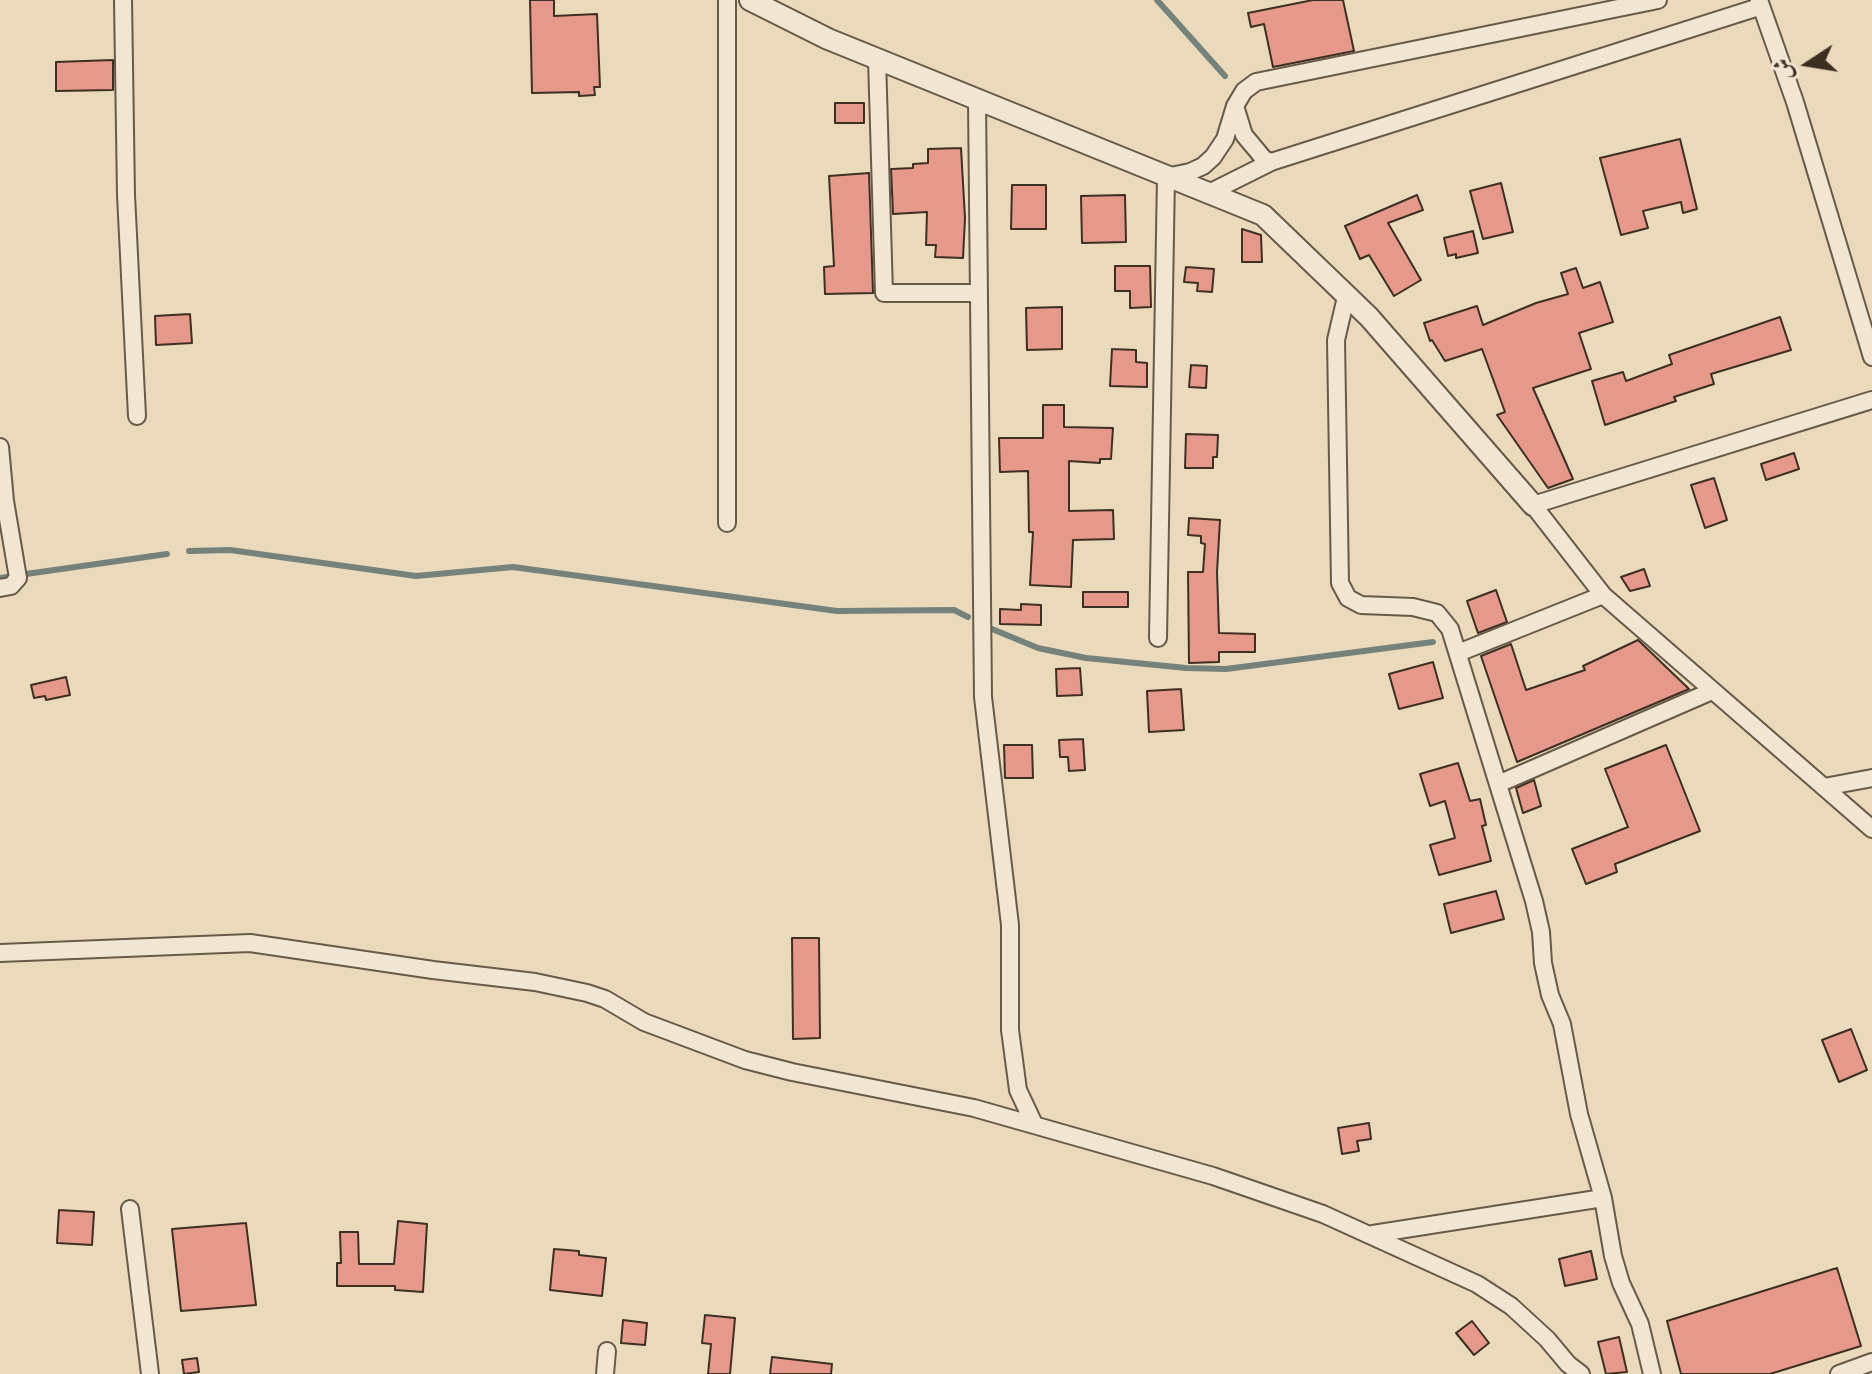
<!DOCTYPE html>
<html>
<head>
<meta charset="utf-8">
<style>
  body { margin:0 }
  #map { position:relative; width:1872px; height:1374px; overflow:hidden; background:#ead9bb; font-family:"IM FELL DW Pica",Amiri,serif }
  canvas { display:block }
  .north { position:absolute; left:1768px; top:24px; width:80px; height:80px; -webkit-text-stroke:6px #f1e6d3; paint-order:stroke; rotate:258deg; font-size:22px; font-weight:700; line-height:32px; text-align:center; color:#3d2f21 }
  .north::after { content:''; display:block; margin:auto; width:28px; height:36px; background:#3d2f21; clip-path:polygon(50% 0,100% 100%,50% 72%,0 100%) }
</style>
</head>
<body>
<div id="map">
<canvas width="1872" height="1374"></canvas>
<div class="north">ش</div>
</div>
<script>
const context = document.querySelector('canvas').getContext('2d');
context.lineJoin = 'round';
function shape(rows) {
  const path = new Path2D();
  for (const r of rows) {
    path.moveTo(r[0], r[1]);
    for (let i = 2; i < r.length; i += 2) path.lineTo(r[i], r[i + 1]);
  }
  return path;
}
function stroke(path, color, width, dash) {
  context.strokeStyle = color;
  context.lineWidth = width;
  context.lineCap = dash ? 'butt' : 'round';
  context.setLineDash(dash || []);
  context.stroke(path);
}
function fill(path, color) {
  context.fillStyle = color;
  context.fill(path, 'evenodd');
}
stroke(shape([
  [1157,0,1225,76],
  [189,551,230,550,416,576,513,567,837,611,954,610,968,617],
  [26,574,167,554],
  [0,578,7,577],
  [992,629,1038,648,1086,658,1186,668,1226,669,1433,642]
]), '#75827b', 6);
const building = shape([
  [530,0,554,0,554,16,597,14,600,87,594,87,595,95,579,96,579,92,532,93,530,0],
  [1313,0,1343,0,1354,51,1273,67,1264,24,1251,27,1248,13,1313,0],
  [113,60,113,90,56,91,56,62,113,60],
  [835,103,864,103,864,123,835,123,835,103],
  [1680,139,1697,209,1683,213,1681,202,1643,211,1648,228,1621,235,1600,158,1680,139],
  [961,148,965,218,963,258,935,257,936,245,926,245,927,212,893,214,891,169,913,168,913,164,928,163,928,149,961,148],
  [869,173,873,293,825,294,824,267,834,266,829,176,869,173],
  [1501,183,1513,232,1483,239,1470,191,1501,183],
  [1012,185,1046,185,1046,229,1011,229,1012,185],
  [1125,195,1126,242,1082,243,1081,196,1125,195],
  [1417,195,1423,210,1388,223,1421,280,1394,296,1369,255,1360,259,1345,226,1417,195],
  [1242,229,1261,235,1262,262,1242,262,1242,229],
  [1473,231,1478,253,1456,258,1456,254,1448,256,1444,238,1473,231],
  [1115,266,1150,266,1151,307,1130,308,1130,291,1115,291,1115,266],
  [1186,267,1214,269,1212,292,1197,291,1198,283,1184,282,1186,267],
  [1576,268,1583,288,1600,282,1613,322,1579,333,1591,369,1533,388,1573,479,1548,488,1497,415,1505,412,1482,349,1445,361,1432,340,1430,341,1424,323,1477,306,1483,325,1536,303,1568,294,1561,273,1576,268],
  [1062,307,1062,349,1027,350,1026,308,1062,307],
  [190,314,192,343,156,345,155,316,190,314],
  [1780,317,1791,350,1711,374,1714,384,1674,397,1676,401,1605,425,1592,381,1623,372,1626,381,1672,364,1669,355,1780,317],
  [1112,349,1136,350,1136,362,1147,363,1147,387,1110,386,1112,349],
  [1191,365,1207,366,1206,388,1189,387,1191,365],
  [1043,405,1064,405,1064,427,1113,428,1111,459,1100,459,1100,463,1069,461,1069,511,1113,510,1114,539,1073,540,1071,587,1030,585,1033,532,1029,532,1028,471,1000,472,999,438,1043,438,1043,405],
  [1186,434,1218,435,1217,457,1213,457,1213,468,1185,468,1186,434],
  [1794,453,1799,469,1766,480,1761,464,1794,453],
  [1714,478,1727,520,1705,528,1691,485,1714,478],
  [1189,518,1220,520,1217,572,1219,633,1255,634,1255,652,1219,652,1219,662,1189,663,1188,572,1203,572,1205,544,1201,543,1201,536,1188,535,1189,518],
  [1644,569,1650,586,1630,591,1621,577,1644,569],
  [1496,590,1507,622,1478,633,1467,601,1496,590],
  [1083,592,1128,592,1128,607,1083,607,1083,592],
  [1021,604,1041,605,1041,625,1000,624,1000,609,1021,610,1021,604],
  [1638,640,1689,689,1517,762,1481,656,1511,644,1526,690,1585,670,1583,666,1638,640],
  [1433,662,1443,698,1399,709,1389,674,1433,662],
  [1080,668,1082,695,1057,696,1056,669,1080,668],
  [66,677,70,695,46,700,45,696,34,698,31,685,66,677],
  [1181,689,1184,730,1149,732,1147,691,1181,689],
  [1083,739,1085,770,1069,771,1068,757,1060,757,1059,740,1083,739],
  [1004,745,1032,745,1033,778,1005,778,1004,745],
  [1666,745,1700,831,1615,864,1617,872,1586,884,1572,849,1628,827,1605,769,1666,745],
  [1458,763,1470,801,1480,799,1486,825,1482,826,1491,861,1439,875,1430,845,1455,838,1445,801,1430,806,1420,774,1458,763],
  [1534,780,1541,806,1523,813,1516,788,1534,780],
  [1496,891,1504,919,1451,933,1444,904,1496,891],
  [792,938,819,938,820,1038,793,1039,792,938],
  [1851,1029,1867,1070,1839,1082,1822,1040,1851,1029],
  [1369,1123,1371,1139,1357,1141,1359,1151,1342,1154,1338,1128,1369,1123],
  [59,1210,94,1212,92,1245,57,1243,59,1210],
  [398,1221,427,1224,423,1292,395,1290,395,1286,337,1286,337,1263,341,1263,340,1232,358,1232,359,1264,394,1264,398,1221],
  [246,1223,256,1305,181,1311,172,1229,246,1223],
  [554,1249,579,1251,579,1255,606,1258,602,1296,550,1290,554,1249],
  [1591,1251,1597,1279,1565,1286,1559,1259,1591,1251],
  [1837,1268,1861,1346,1770,1374,1681,1374,1667,1321,1837,1268],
  [705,1315,735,1318,730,1374,708,1374,711,1344,702,1343,705,1315],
  [623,1320,647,1323,645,1345,621,1343,623,1320],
  [1472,1321,1489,1343,1474,1355,1456,1333,1472,1321],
  [1619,1337,1627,1372,1606,1374,1598,1342,1619,1337],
  [772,1357,832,1364,831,1374,770,1374,772,1357],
  [197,1358,199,1372,184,1374,182,1360,197,1358]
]);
fill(building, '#e6998b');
stroke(building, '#3d2f21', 2);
const minor = shape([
  [123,0,126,195,137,416],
  [727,0,727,523],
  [1759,0,1795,102,1872,357],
  [877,59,884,293,979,293],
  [977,100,983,697,1010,925,1010,1030,1018,1090,1034,1124],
  [1235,106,1244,135,1264,159,1271,162],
  [1207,194,1271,162,1759,7],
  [1346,297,1336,340,1340,583,1348,598,1361,605,1413,607,1437,613,1450,629,1534,901,1541,932,1543,963,1550,995,1562,1024,1579,1114,1603,1198,1613,1256,1621,1283,1640,1324,1652,1374],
  [1872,400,1533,505,1603,595,1872,829],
  [0,447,5,501,18,578,11,586,0,588],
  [1158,638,1166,177,1190,172,1203,166,1213,157,1225,139,1235,106,1244,91,1256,82,1658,0],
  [1458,653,1603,595],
  [1498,784,1712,691],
  [1824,787,1872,778],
  [0,953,250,943,433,970,535,982,587,993,605,999,644,1022,745,1060,792,1072,974,1108,1213,1176,1323,1214,1477,1284,1511,1306,1547,1339,1568,1364,1581,1374],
  [130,1209,150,1374],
  [1373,1234,1603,1198],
  [605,1374,607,1351],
  [1839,1374,1872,1362]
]);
const tertiary = shape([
  [750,0,828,39,1263,215,1369,317,1533,505]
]);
stroke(minor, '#685a48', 20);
stroke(tertiary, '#685a48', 24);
stroke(minor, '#f1e6d3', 16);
stroke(tertiary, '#f1e6d3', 20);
</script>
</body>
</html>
